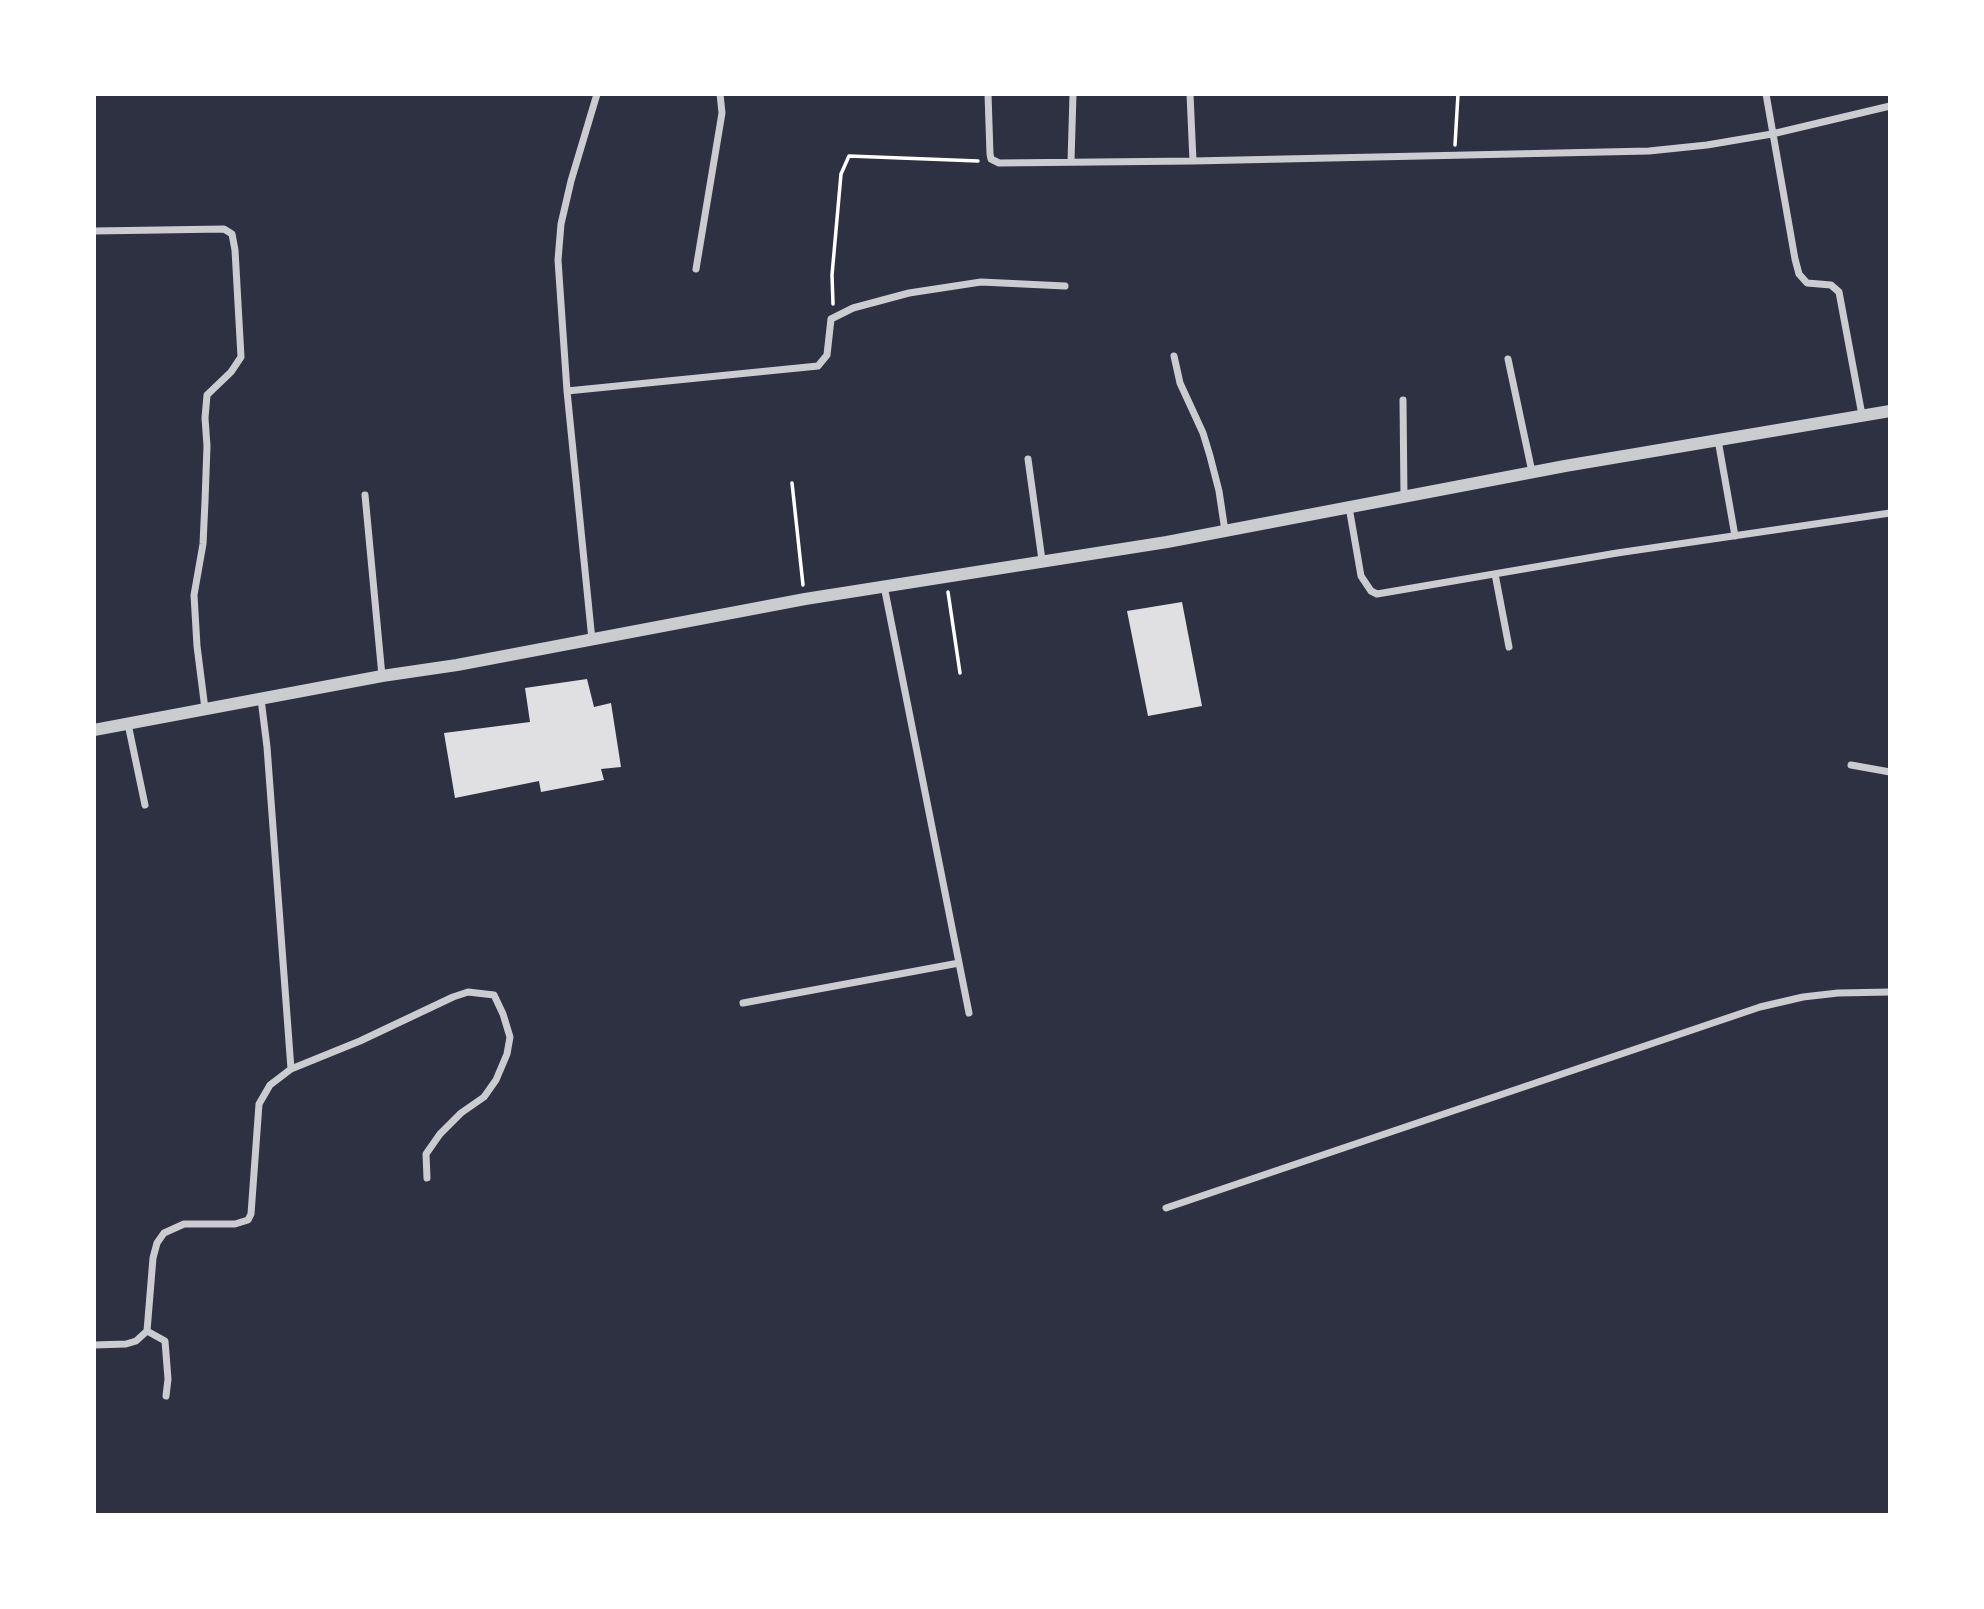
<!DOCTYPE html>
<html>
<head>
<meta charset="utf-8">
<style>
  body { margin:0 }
  #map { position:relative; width:1984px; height:1609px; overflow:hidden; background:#2d3142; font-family:Montserrat,sans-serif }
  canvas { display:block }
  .frame { position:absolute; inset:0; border:96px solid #fff; pointer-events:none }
</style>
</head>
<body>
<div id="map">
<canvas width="1984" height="1609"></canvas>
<div class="frame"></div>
</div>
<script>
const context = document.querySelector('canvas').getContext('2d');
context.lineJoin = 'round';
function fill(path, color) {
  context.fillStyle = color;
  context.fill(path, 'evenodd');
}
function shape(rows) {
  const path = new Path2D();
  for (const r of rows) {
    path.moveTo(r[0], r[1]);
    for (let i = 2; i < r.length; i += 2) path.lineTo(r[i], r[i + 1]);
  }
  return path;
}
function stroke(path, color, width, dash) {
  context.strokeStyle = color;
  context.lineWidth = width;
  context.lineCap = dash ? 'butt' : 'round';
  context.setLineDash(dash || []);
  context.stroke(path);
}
fill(shape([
  [1182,602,1202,706,1148,716,1127,611],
  [587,679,594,707,611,703,621,767,601,769,604,780,541,792,539,781,455,798,444,733,530,722,525,688]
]), '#e0e0e3');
stroke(shape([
  [1455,145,1458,94],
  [833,304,832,275,841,174,849,156,978,161],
  [792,483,803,585],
  [948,592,960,673]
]), '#fff', 3.5);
stroke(shape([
  [988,94,990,154,991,159,999,163,1193,161,1649,151,1707,145,1772,134,1890,106],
  [1190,94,1193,161],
  [1766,94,1795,259,1799,274,1807,283,1831,285,1839,292,1862,415],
  [1071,161,1073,94],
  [94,231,224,229,232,234,235,250,241,357,231,372,207,395,205,418,207,446,205,501,203,544,194,595,197,646,205,709],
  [696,269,722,113,720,94],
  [1174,356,1180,383,1203,433,1210,456,1219,491,1225,531],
  [1508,359,1532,472],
  [567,391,818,366,827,355,831,319,853,308,909,293,981,282,1065,286],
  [1403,400,1404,497],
  [1718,440,1735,536],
  [1028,459,1042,560],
  [365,495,382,676],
  [1349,507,1361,576,1371,591,1377,594,1617,553,1890,513],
  [1495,574,1509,647],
  [884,586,969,1013],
  [592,640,567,391,558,260,561,224,571,181,597,94],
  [261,699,267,747,291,1069],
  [128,724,145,805],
  [1851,765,1890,772],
  [743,1003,959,963],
  [1166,1208,1760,1007,1803,997,1838,993,1890,992],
  [147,1331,165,1341,168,1379,166,1396],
  [94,1345,126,1344,136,1341,147,1331,153,1258,157,1243,164,1233,184,1224,235,1224,248,1220,251,1214,259,1104,270,1085,291,1069,360,1041,453,997,468,992,494,995,503,1014,510,1037,507,1054,496,1080,484,1097,461,1113,440,1134,426,1154,427,1178]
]), '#caccd0', 7);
stroke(shape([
  [94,730,382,676,457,665,805,599,1167,542,1565,466,1890,411]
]), '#caccd0', 12);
</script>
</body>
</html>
